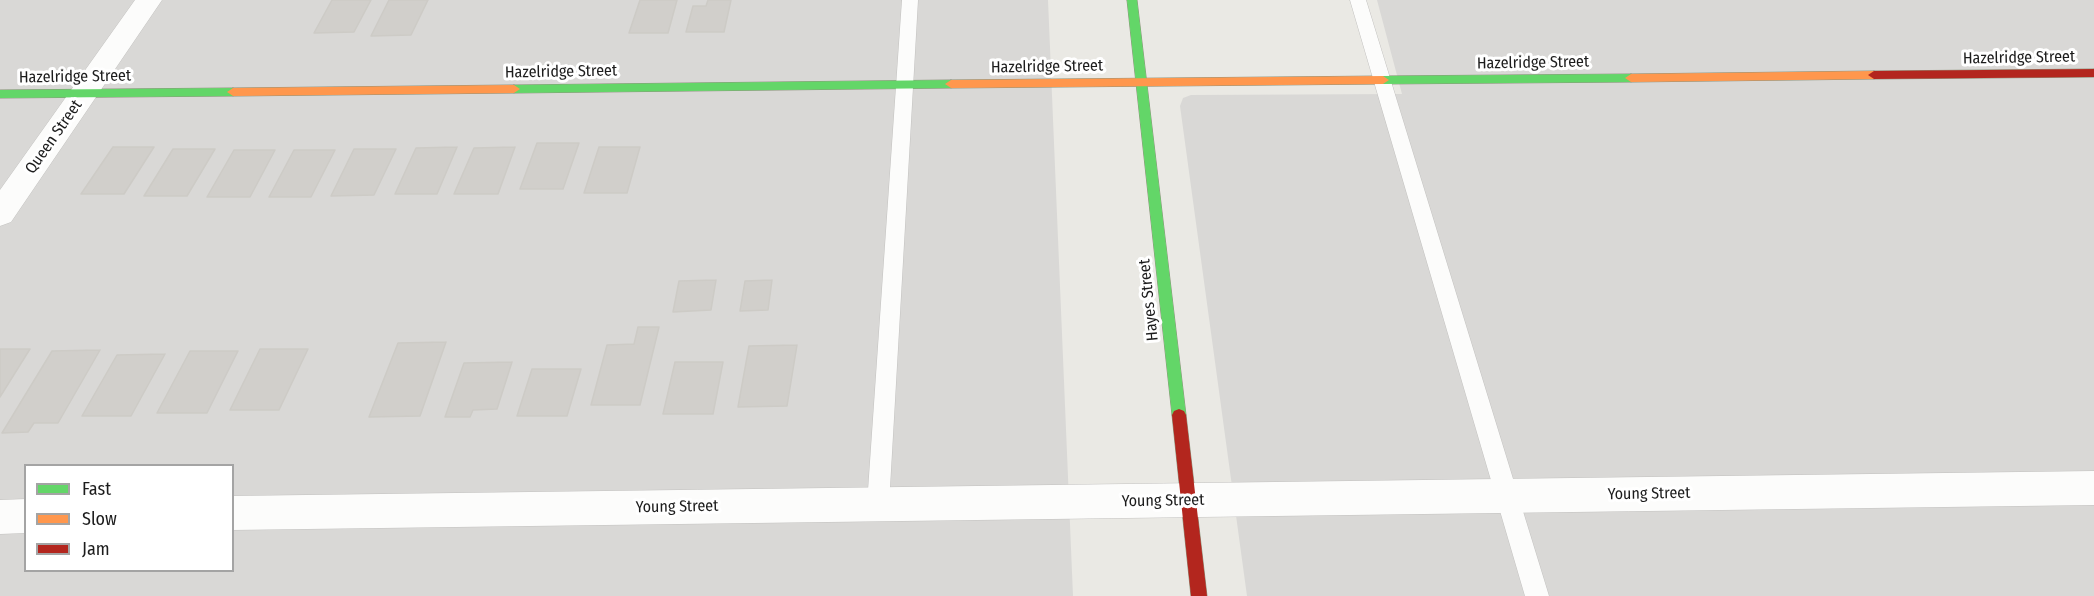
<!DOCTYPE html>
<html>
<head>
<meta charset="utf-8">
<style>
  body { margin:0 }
  #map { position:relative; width:2094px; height:596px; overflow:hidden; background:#eae9e4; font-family:"Fira Sans Condensed",sans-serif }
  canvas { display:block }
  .legend { position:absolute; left:24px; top:464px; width:210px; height:108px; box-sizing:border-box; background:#fff; border:2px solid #a4a4a4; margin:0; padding:8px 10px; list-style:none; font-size:18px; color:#1c1c1c }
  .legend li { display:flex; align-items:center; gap:12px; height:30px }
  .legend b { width:30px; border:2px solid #a4a4a4 }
</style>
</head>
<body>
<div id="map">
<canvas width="2094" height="596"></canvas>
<ul class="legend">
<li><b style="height:8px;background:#63d668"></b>Fast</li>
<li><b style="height:8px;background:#ff974d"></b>Slow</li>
<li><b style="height:8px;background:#b3261e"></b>Jam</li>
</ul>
</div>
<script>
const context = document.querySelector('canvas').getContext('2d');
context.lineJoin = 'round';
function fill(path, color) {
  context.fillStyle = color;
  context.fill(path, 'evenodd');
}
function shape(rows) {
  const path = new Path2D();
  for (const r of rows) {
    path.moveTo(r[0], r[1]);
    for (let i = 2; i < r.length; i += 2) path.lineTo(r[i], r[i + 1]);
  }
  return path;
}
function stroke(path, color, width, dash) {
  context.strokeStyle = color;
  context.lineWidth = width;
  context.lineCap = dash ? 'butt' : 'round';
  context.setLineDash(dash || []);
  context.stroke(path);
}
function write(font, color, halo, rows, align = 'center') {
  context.font = font + ' "Fira Sans Condensed",sans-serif';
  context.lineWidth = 6;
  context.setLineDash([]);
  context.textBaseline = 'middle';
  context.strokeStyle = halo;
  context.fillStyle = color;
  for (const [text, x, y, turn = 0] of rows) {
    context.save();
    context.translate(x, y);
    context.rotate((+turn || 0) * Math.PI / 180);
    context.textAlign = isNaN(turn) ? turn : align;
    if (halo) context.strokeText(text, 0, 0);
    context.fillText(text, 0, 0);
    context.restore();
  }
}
fill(shape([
  [0,0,1048,0,1073,596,0,596],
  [26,466,232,466,232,570,26,570],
  [1377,0,2094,0,2094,596,1247,596,1180,106,1183,98,1191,95,1402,94]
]), '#d9d8d6');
const building = shape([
  [332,0,371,0,354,32,314,33,332,0],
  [389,0,428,0,411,35,371,36,389,0],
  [640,0,677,0,668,33,629,33,640,0],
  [708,0,731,0,724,32,686,32,693,6,706,6,708,0],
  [537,143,579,143,563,189,520,189,537,143],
  [113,147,154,147,124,194,81,194,113,147],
  [457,147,437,194,395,194,416,148,457,147],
  [515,147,498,194,454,194,474,148,515,147],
  [599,147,640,147,627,193,584,193,599,147],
  [173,149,215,149,187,196,144,196,173,149],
  [354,149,396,149,374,195,331,196,354,149],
  [234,150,275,150,250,197,207,197,234,150],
  [294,150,335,150,311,197,269,197,294,150],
  [716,280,711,310,673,312,679,281,716,280],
  [772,280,768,310,740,311,745,281,772,280],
  [638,327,659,327,640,405,591,405,607,345,634,344,638,327],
  [446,342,420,416,369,417,398,343,446,342],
  [797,345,787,406,738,407,749,346,797,345],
  [0,349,30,349,0,397,0,349],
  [260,349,308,349,279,410,230,410,260,349],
  [100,350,58,423,34,423,28,432,2,433,52,351,100,350],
  [190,351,238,351,207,413,157,413,190,351],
  [165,354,131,416,82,416,117,355,165,354],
  [512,362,497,409,473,410,470,417,445,417,464,363,512,362],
  [675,362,723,362,713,414,663,414,675,362],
  [532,369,581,369,567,416,517,416,532,369]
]);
fill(building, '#d1cfcb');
stroke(building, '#cdcbc6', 1.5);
const lane = shape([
  [902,0,918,0,889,505,886,512,878,515,870,512,867,505,902,0],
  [1350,0,1366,0,1549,596,1525,596,1350,0]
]);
const street = shape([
  [135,0,162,0,11,222,0,226,0,190,135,0],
  [2094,471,2094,505,232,530,232,496,2094,471],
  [26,499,26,533,0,534,0,500,26,499]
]);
const fast = shape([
  [1127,0,1137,0,1186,415,1184,419,1179,421,1174,419,1172,415,1127,0],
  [1631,74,1637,78,1631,82,1383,84,1377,80,1383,76,1631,74],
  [951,80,957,84,951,88,514,93,508,89,514,85,951,80],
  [233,88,239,92,233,96,0,98,0,90,233,88]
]);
const slow = shape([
  [1874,71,1880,75,1874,79,1631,82,1625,78,1631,74,1874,71],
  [1383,76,1389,80,1383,84,951,88,945,84,951,80,1383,76],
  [514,85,520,89,514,93,233,96,227,92,233,88,514,85]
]);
const jam = shape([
  [2094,69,2094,77,1874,79,1868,75,1874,71,2094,69],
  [1179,409,1184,411,1186,415,1207,596,1191,596,1172,415,1174,411,1179,409]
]);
stroke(lane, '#c3c2c0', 1);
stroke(street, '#c3c2c0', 1);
stroke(fast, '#8e947d', 1);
stroke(slow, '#8e947d', 1);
stroke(jam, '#8e947d', 1);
fill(lane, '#fcfcfb');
fill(street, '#fcfcfb');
fill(fast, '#63d668');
fill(slow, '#ff974d');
fill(jam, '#b3261e');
write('16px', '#1c1c1c', '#fff', [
  ["Hazelridge Street",2019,58,-1],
  ["Hazelridge Street",1533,63,-1],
  ["Hazelridge Street",1047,67,-1],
  ["Hazelridge Street",561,72,-1],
  ["Hazelridge Street",75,77,-1],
  ["Queen Street",54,137,-55],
  ["Hayes Street",1149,300,-96],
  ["Young Street",1649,494,-1],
  ["Young Street",1163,501,-1],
  ["Young Street",677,507,-1]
]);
</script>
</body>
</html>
